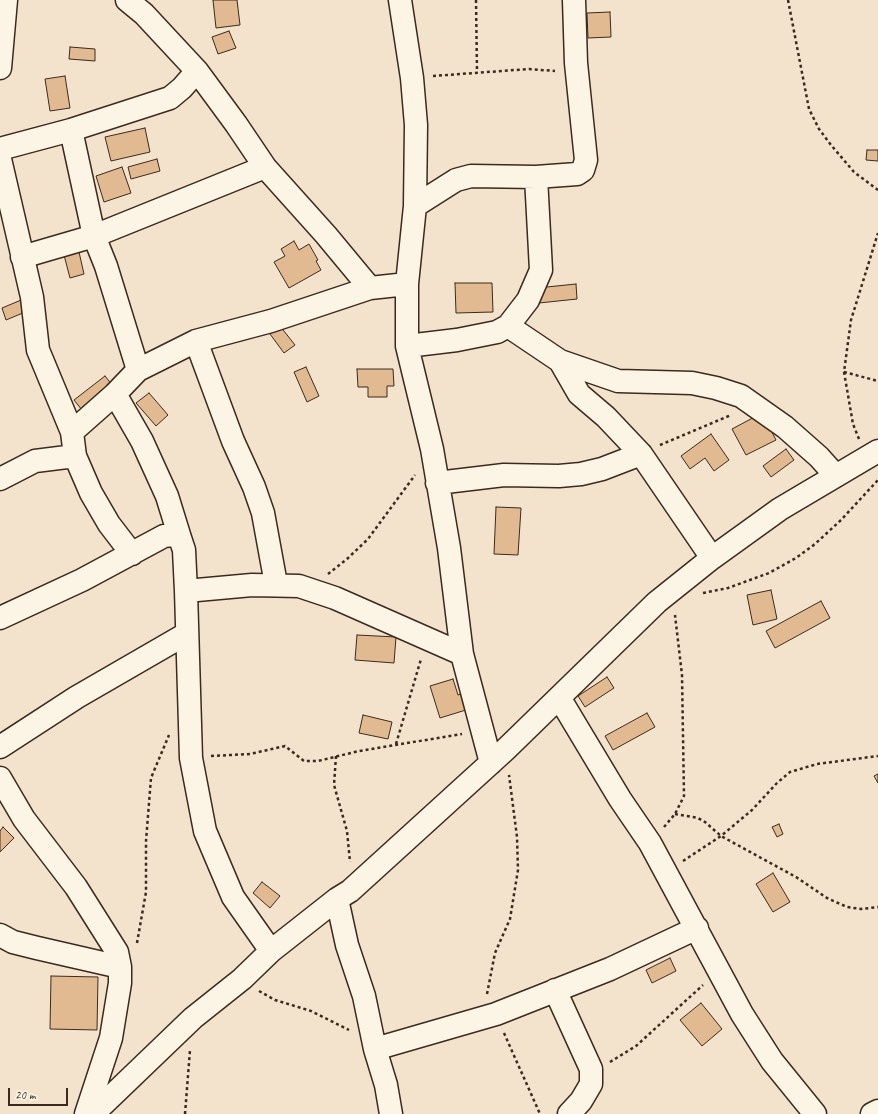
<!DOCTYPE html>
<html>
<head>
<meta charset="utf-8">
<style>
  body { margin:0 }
  #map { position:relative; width:878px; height:1114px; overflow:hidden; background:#f4e3cc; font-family:Caveat,sans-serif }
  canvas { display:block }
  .scale { position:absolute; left:8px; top:1088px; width:60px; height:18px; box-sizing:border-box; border:2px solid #3b2a1e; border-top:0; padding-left:5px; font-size:12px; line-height:14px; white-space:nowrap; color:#3b2a1e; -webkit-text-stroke:3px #fcf5e5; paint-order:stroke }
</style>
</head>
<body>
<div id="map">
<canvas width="878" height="1114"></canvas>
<div class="scale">20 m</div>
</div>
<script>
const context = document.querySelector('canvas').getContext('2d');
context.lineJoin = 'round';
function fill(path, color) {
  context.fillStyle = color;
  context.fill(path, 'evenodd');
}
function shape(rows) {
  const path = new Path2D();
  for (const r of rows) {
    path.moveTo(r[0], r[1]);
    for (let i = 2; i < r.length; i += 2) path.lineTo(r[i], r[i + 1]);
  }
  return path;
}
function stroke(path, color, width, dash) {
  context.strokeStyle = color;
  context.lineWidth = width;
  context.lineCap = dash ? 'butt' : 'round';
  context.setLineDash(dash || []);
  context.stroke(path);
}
const building = shape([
  [213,0,237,0,240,25,216,28,213,0],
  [610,12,611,37,588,38,587,13,610,12],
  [229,31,236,48,218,54,212,37,229,31],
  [70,47,95,49,95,61,69,59,70,47],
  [65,76,70,108,50,111,45,79,65,76],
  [145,128,150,152,111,161,105,137,145,128],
  [867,150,878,150,878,161,866,160,867,150],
  [157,159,160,171,131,179,128,167,157,159],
  [122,167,131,193,104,202,96,176,122,167],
  [294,241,299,250,309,244,318,260,316,261,321,270,289,288,274,262,285,256,281,249,294,241],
  [79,252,84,274,70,278,64,255,79,252],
  [455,283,492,283,493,312,456,313,455,283],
  [576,284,577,299,539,303,537,288,576,284],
  [26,298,30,310,6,320,2,308,26,298],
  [280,326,295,345,284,353,270,334,280,326],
  [306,367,319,396,307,402,294,372,306,367],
  [357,369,393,369,394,386,387,386,387,397,368,397,368,387,358,387,357,369],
  [105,376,113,386,82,410,74,400,105,376],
  [149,393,168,415,156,426,136,403,149,393],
  [762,413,776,440,746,455,732,429,762,413],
  [711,434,729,460,714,471,705,458,690,469,681,456,711,434],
  [786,449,794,460,771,477,763,466,786,449],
  [496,507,521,508,518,555,494,554,496,507],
  [771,590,777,619,753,625,747,595,771,590],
  [821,601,830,618,775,648,766,631,821,601],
  [357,635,396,637,394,663,355,660,357,635],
  [607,677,614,688,585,707,578,696,607,677],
  [453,679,458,695,464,693,469,709,440,718,430,686,453,679],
  [647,713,655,727,613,750,605,736,647,713],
  [363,715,392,722,388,739,359,733,363,715],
  [878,774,878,783,874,776,878,774],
  [779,824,783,834,777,837,772,827,779,824],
  [3,827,14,838,0,852,0,831,3,827],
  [773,873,790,902,773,912,756,884,773,873],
  [262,882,280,896,270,908,253,893,262,882],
  [670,958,676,971,652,983,646,970,670,958],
  [51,976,98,977,97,1030,50,1029,51,976],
  [701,1003,722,1029,702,1046,680,1020,701,1003]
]);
fill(building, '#e1ba92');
stroke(building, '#3b2a1e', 1);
const minor = shape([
  [127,0,144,14,197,71,236,124,265,167,326,235,370,288],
  [400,0,412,78,416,125,415,206,407,284,407,346,432,449,449,548,462,654,491,763],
  [0,68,6,0],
  [71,130,94,236,106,266,138,370],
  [0,149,71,130,170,98,182,88,197,71],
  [0,159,32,297,38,350,72,432,75,456,91,493,109,524,132,554],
  [415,206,456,180,471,176,536,177,577,174,583,170,586,160,576,63,574,0],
  [22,257,94,236,265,167],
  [508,326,560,361,579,394,606,417,641,454,712,558],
  [196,341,233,441,254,487,263,513,276,584],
  [407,346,457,340,497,332,508,326,528,300,541,270,536,177],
  [560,361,618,381,692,383,716,388,741,396,785,427,819,457,836,476],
  [115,394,142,441,167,496,180,538],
  [72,432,115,394,138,370,196,341,271,321,370,288,407,284],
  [0,479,35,461,75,456],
  [437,483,504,475,559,476,581,474,602,469,641,454],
  [186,591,252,585,299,586,335,598,462,654],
  [0,618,82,580,164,536,173,535,180,538,184,550,186,591,191,758,205,831,233,897,271,951],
  [560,699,620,799,650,843,742,1014,772,1061,815,1114],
  [0,747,77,697,186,634],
  [0,778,24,819,76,887,117,952,120,967,120,983,111,1038,86,1114],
  [337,899,347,945,364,996,375,1049,386,1085,391,1114],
  [0,935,13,942,37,948,120,967],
  [555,990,591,1069,591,1084,581,1101,569,1114],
  [375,1049,496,1014,610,969,697,928],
  [93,1114,193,1018,242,979,271,951,337,899,350,891,505,750,657,602,712,558,780,509,878,451],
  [872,1114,878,1111]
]);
stroke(minor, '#3b2a1e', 25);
stroke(shape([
  [476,0,477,72],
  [788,0,809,109,819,129,831,145,854,172,878,190],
  [433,76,529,69,555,71],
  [844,372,878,381],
  [859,439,853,424,844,372,851,320,878,233],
  [660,445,731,415],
  [328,574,347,559,368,539,415,475],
  [703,593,728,588,769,573,796,558,815,544,841,520,878,480],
  [396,744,421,659],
  [211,756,250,754,285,746,304,761,318,761,359,751,462,734],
  [336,756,334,785,347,831,350,862],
  [675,814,698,818,705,822,721,836,796,877,827,898,847,907,861,909,878,907],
  [664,827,675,814,684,796,682,675,675,615],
  [683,861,721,836,752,810,777,783,790,772,817,764,878,756],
  [137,943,146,892,146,841,151,778,169,735],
  [259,991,275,1000,311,1011,349,1030],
  [487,994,495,953,510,919,518,870,517,837,509,775],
  [504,1033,540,1114],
  [610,1062,636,1046,703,985],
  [185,1114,190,1050]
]), '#3b2a1e', 2.5, [3, 3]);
stroke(minor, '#fcf5e5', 22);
</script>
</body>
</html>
